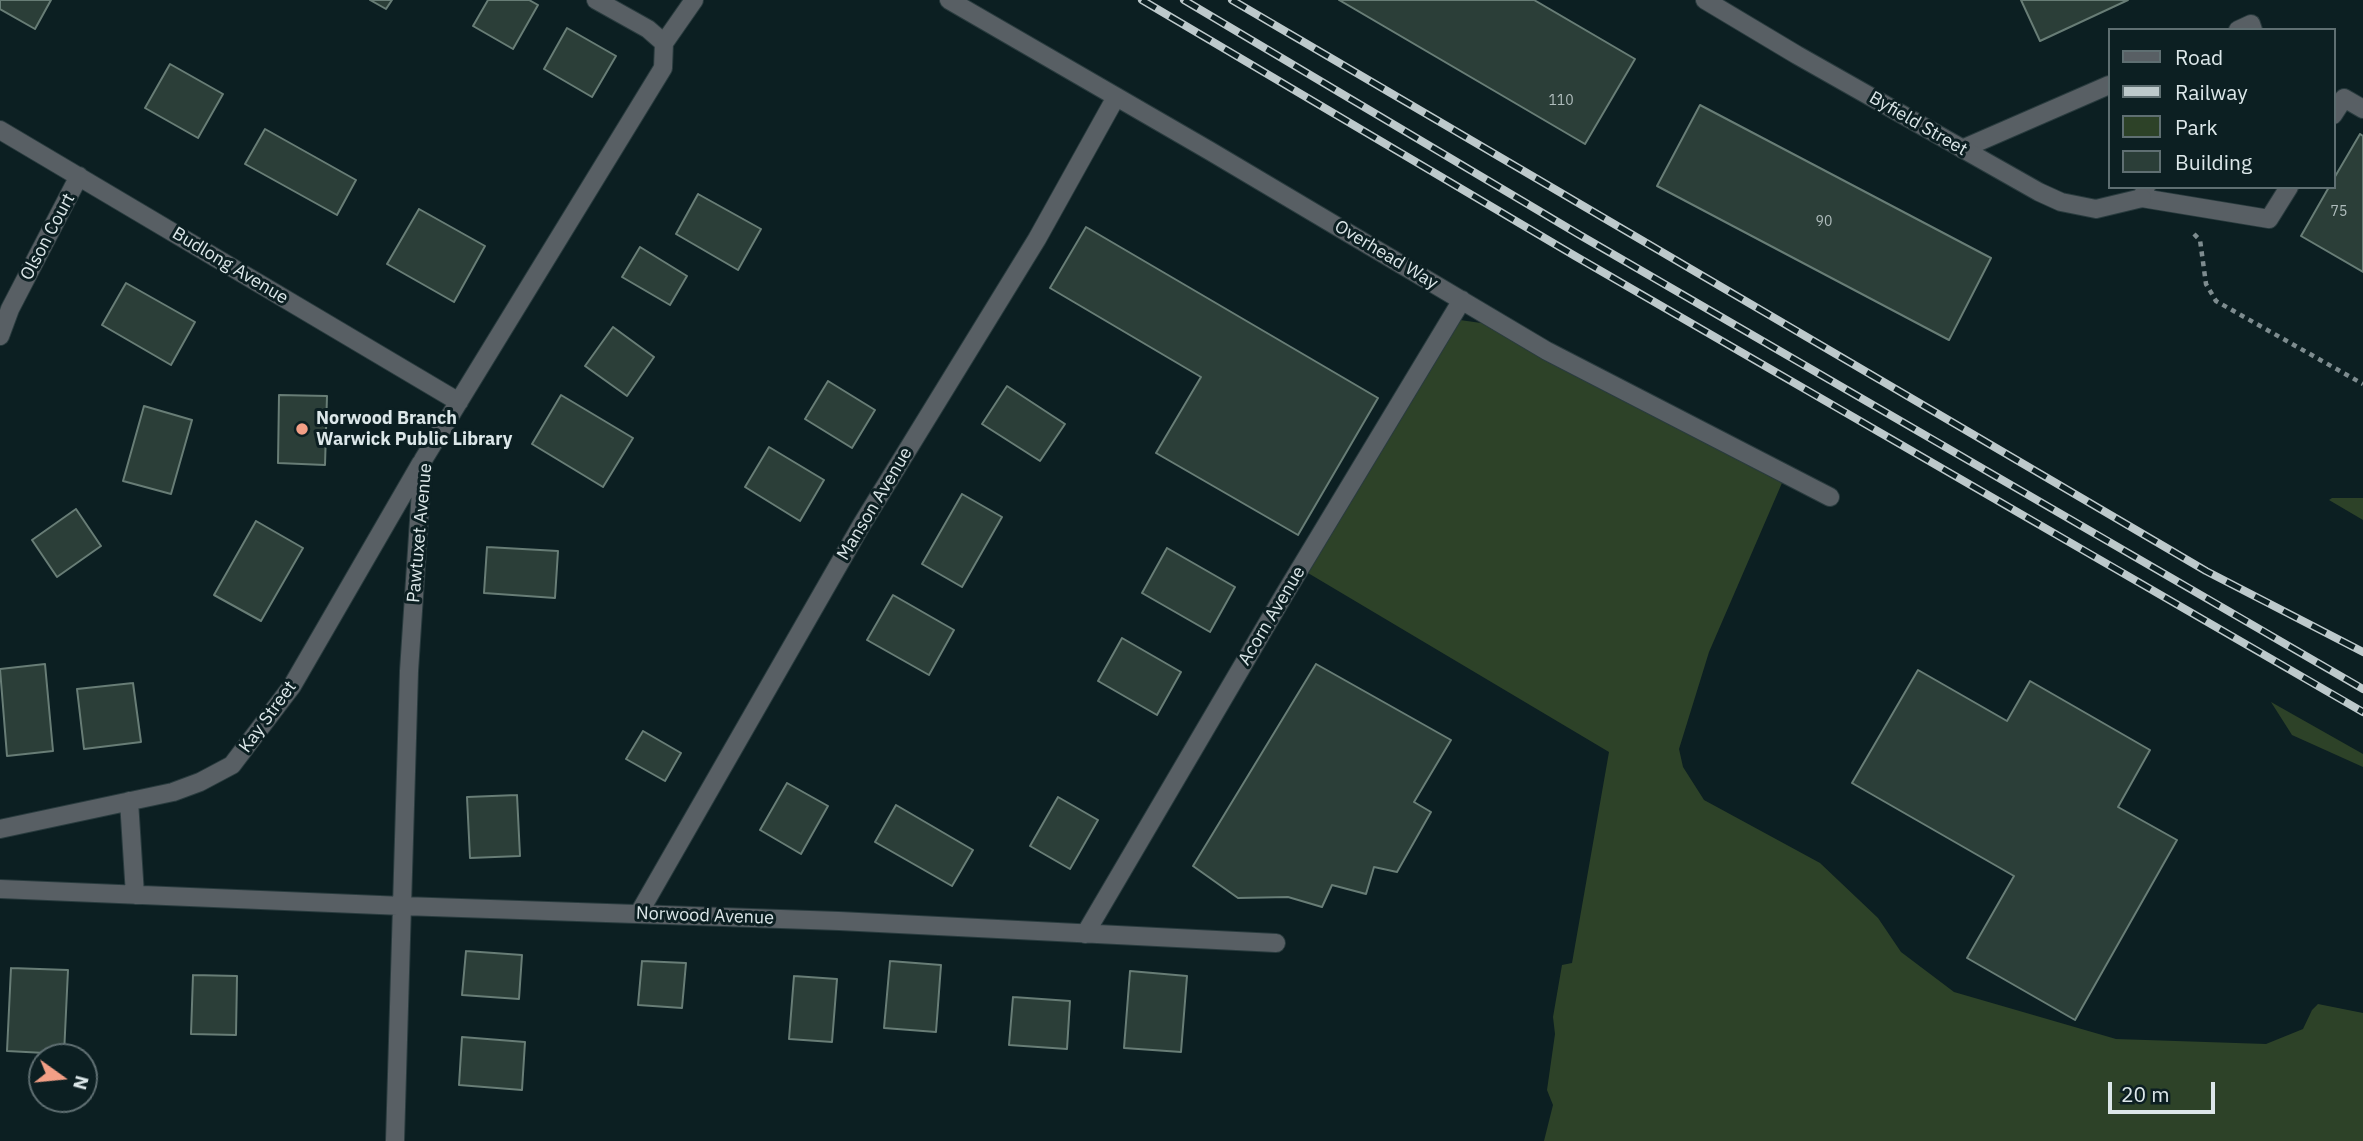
<!DOCTYPE html>
<html>
<head>
<meta charset="utf-8">
<style>
  body { margin:0 }
  #map { position:relative; width:2363px; height:1141px; overflow:hidden; background:#0c1f22; font-family:"IBM Plex Sans",sans-serif }
  canvas { display:block }
  .legend { position:absolute; left:2108px; top:28px; width:228px; height:161px; box-sizing:border-box; background:#0c1f22; border:2px solid #5f6f72; margin:0; padding:9px 12px; list-style:none; font-size:21px; color:#dce7e9 }
  .legend li { display:flex; align-items:center; gap:14px; height:35px }
  .legend b { width:35px; border:2px solid #5f6f72 }
  .north { position:absolute; left:28px; top:1043px; width:70px; height:70px; box-sizing:border-box; background:#0c1f22; border:2px solid #5f6f72; border-radius:50%; rotate:105deg; font-size:19px; font-weight:700; line-height:28px; text-align:center; color:#dce7e9 }
  .north::after { content:''; display:block; margin:auto; width:24px; height:32px; background:#f39f86; clip-path:polygon(50% 0,100% 100%,50% 72%,0 100%) }
  .scale { position:absolute; left:2108px; top:1082px; width:107px; height:32px; box-sizing:border-box; border:4px solid #dce7e9; border-top:0; padding-left:9px; font-size:21px; line-height:24px; white-space:nowrap; color:#dce7e9; -webkit-text-stroke:5px #0c1f22; paint-order:stroke }
</style>
</head>
<body>
<div id="map">
<canvas width="2363" height="1141"></canvas>
<ul class="legend">
<li><b style="height:9px;background:#585f64"></b>Road</li>
<li><b style="height:9px;background:#bdc9cb"></b>Railway</li>
<li><b style="height:19px;background:#2d4228"></b>Park</li>
<li><b style="height:19px;background:#2b3e38"></b>Building</li>
</ul>
<div class="north">N</div>
<div class="scale">20 m</div>
</div>
<script>
const context = document.querySelector('canvas').getContext('2d');
context.lineJoin = 'round';
function fill(path, color) {
  context.fillStyle = color;
  context.fill(path, 'evenodd');
}
function shape(rows) {
  const path = new Path2D();
  for (const r of rows) {
    path.moveTo(r[0], r[1]);
    for (let i = 2; i < r.length; i += 2) path.lineTo(r[i], r[i + 1]);
  }
  return path;
}
function stroke(path, color, width, dash) {
  context.strokeStyle = color;
  context.lineWidth = width;
  context.lineCap = dash ? 'butt' : 'round';
  context.setLineDash(dash || []);
  context.stroke(path);
}
function write(font, color, halo, rows, align = 'center') {
  context.font = font + ' "IBM Plex Sans",sans-serif';
  context.lineWidth = 6;
  context.setLineDash([]);
  context.textBaseline = 'middle';
  context.strokeStyle = halo;
  context.fillStyle = color;
  for (const [text, x, y, turn = 0] of rows) {
    context.save();
    context.translate(x, y);
    context.rotate((+turn || 0) * Math.PI / 180);
    context.textAlign = isNaN(turn) ? turn : align;
    if (halo) context.strokeText(text, 0, 0);
    context.fillText(text, 0, 0);
    context.restore();
  }
}
fill(shape([
  [1453,319,1502,326,1785,476,1709,652,1679,749,1683,767,1704,800,1820,863,1878,918,1901,952,1954,992,2116,1039,2266,1044,2303,1029,2312,1010,2318,1004,2363,1013,2363,1141,1544,1141,1553,1105,1547,1090,1555,1034,1553,1017,1562,965,1572,963,1609,752,1308,573,1314,551],
  [2332,498,2363,498,2363,520,2329,500],
  [2271,702,2363,754,2363,767,2292,735]
]), '#2d4228');
const building = shape([
  [0,0,51,0,35,29,0,9,0,0],
  [370,0,392,0,386,9,370,0],
  [488,0,529,0,538,5,513,49,473,26,488,0],
  [1339,0,1534,0,1635,59,1585,144,1339,0],
  [2021,0,2128,0,2040,41,2021,0],
  [567,28,616,56,592,97,544,69,567,28],
  [170,64,223,94,198,138,145,108,170,64],
  [1700,105,1991,258,1949,340,1657,186,1700,105],
  [265,129,356,180,337,215,245,164,265,129],
  [2360,134,2363,136,2363,272,2301,236,2329,187,2333,187,2333,180,2360,134],
  [698,194,761,229,738,270,676,234,698,194],
  [419,209,485,246,454,302,387,264,419,209],
  [1086,227,1378,398,1298,535,1156,453,1201,377,1050,288,1086,227],
  [640,247,687,276,670,305,622,277,640,247],
  [126,283,195,322,171,365,102,325,126,283],
  [613,327,654,357,627,396,585,366,613,327],
  [828,381,875,410,852,448,805,419,828,381],
  [1007,386,1065,424,1040,461,982,424,1007,386],
  [279,395,327,396,325,465,278,463,279,395],
  [561,395,633,438,603,487,532,444,561,395],
  [144,406,192,420,171,494,123,481,144,406],
  [769,447,824,480,800,521,745,487,769,447],
  [962,494,1002,517,962,587,922,564,962,494],
  [76,509,101,546,57,577,32,540,76,509],
  [256,521,303,548,261,621,214,595,256,521],
  [487,547,558,551,555,598,484,593,487,547],
  [1167,548,1235,587,1210,632,1142,593,1167,548],
  [893,595,954,630,929,675,867,640,893,595],
  [1122,638,1181,672,1157,715,1098,681,1122,638],
  [45,664,53,751,7,756,0,669,45,664],
  [1316,664,1451,740,1414,802,1431,812,1397,872,1374,867,1366,894,1332,885,1322,907,1288,897,1238,898,1193,866,1316,664],
  [1918,670,2007,721,2030,681,2150,750,2118,807,2177,840,2075,1020,1967,958,2014,876,1852,783,1918,670],
  [133,683,141,742,84,749,77,689,133,683],
  [643,731,681,753,665,781,626,759,643,731],
  [787,783,828,806,801,854,760,830,787,783],
  [517,795,520,856,470,858,467,797,517,795],
  [1058,797,1098,820,1070,869,1030,846,1058,797],
  [896,805,973,850,952,886,875,842,896,805],
  [466,951,522,955,519,999,462,995,466,951],
  [642,961,686,963,682,1008,638,1005,642,961],
  [890,961,941,965,936,1032,884,1028,890,961],
  [11,968,68,970,64,1054,7,1051,11,968],
  [1130,971,1187,976,1181,1052,1124,1048,1130,971],
  [193,975,237,976,236,1035,191,1034,193,975],
  [794,976,837,979,832,1042,789,1039,794,976],
  [1013,997,1070,1001,1067,1049,1009,1045,1013,997],
  [462,1037,525,1042,522,1090,459,1085,462,1037]
]);
fill(building, '#2b3e38');
stroke(building, '#687d76', 2);
const service = shape([
  [2238,30,2251,24,2253,30],
  [2333,115,2344,98,2363,109],
  [1962,149,2109,85],
  [2146,187,2142,198,2269,219,2289,187]
]);
const minor = shape([
  [596,0,648,29,664,43],
  [949,0,1210,151,1547,351,1830,497],
  [1705,0,1797,55,2039,192,2061,202,2096,209,2142,198],
  [0,130,459,402],
  [0,336,10,309,79,176],
  [129,801,135,895],
  [0,829,173,792,200,782,232,765,292,686,421,463],
  [0,889,403,906,839,921,1276,943],
  [639,913,862,524,1037,239,1116,97],
  [1085,934,1284,595,1462,300],
  [395,1141,409,671,423,460,663,68,664,43,694,0]
]);
stroke(service, '#293b3e', 20);
stroke(minor, '#293b3e', 20);
stroke(shape([
  [2194,234,2200,240,2206,284,2216,301,2363,384]
]), '#7e8c8f', 4.5, [5, 5]);
stroke(service, '#585f64', 18);
stroke(minor, '#585f64', 18);
const rail = shape([
  [1142,0,1575,256,2363,712],
  [1184,0,1578,234,2363,689],
  [1232,0,2206,571,2363,652]
]);
stroke(rail, '#bdc9cb', 8);
stroke(rail, '#0c1f22', 5, [16]);
for (const [x, y, r, color] of [
  [302,429,7,"#f39f86"]
]) {
  const dot = new Path2D();
  dot.arc(x, y, r, 0, 2 * Math.PI);
  context.fillStyle = color;
  context.fill(dot);
  stroke(dot, '#0c1f22', 2.5);
}
write('14px', '#b0bdbd', null, [
  ["110",1561,101],
  ["75",2339,212],
  ["90",1824,222]
]);
write('18px', '#dce7e9', '#0c1f22', [
  ["Byfield Street",1918,124,30],
  ["Olson Court",48,237,-62],
  ["Overhead Way",1386,255,31],
  ["Budlong Avenue",230,266,31],
  ["Manson Avenue",875,504,-59],
  ["Pawtuxet Avenue",420,533,-85],
  ["Acorn Avenue",1272,616,-59],
  ["Kay Street",268,717,-54],
  ["Norwood Avenue",705,916,2]
]);
write('bold 18px', '#dce7e9', '#0c1f22', [
  ["Norwood Branch",316,419],
  ["Warwick Public Library",316,440]
], 'left');
</script>
</body>
</html>
